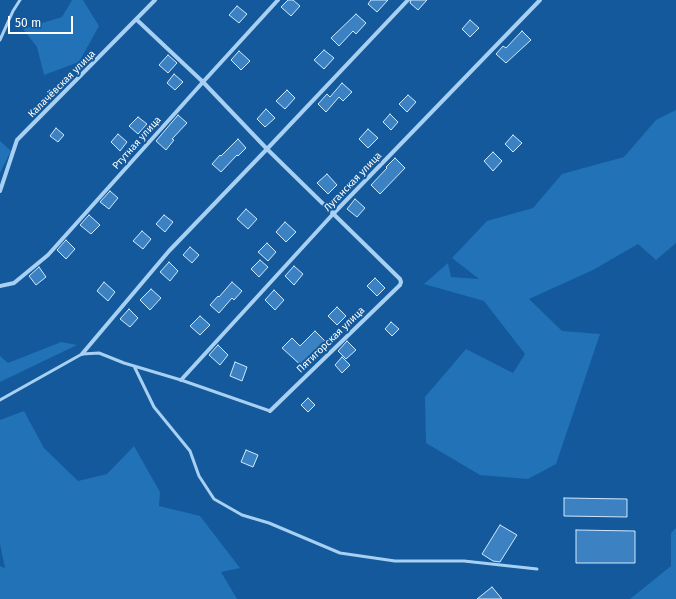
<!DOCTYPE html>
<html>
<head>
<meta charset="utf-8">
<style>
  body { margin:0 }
  #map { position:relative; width:676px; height:599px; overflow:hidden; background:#13599b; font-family:"Fira Sans",sans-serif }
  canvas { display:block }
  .scale { position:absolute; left:8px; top:16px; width:65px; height:18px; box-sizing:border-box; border:2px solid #fff; border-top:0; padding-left:5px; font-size:12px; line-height:14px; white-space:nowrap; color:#fff; -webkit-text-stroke:3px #13599b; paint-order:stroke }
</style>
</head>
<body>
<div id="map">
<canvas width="676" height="599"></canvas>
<div class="scale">50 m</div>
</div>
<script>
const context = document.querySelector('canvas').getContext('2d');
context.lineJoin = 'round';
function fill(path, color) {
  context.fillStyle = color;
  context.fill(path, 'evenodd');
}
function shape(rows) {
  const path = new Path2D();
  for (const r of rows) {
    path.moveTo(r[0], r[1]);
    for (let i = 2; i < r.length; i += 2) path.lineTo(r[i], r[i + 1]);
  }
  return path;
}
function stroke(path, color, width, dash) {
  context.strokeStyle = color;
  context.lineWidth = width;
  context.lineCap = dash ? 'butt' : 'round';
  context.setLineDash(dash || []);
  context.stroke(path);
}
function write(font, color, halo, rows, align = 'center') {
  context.font = font + ' "Fira Sans",sans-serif';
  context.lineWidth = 4;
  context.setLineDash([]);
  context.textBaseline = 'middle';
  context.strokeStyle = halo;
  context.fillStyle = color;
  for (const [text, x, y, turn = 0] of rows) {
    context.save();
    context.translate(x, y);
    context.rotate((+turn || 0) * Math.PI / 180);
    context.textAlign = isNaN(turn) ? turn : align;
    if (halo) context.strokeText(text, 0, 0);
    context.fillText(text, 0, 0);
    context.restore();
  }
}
fill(shape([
  [72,0,83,0,99,26,79,62,44,75,37,47,23,29,62,17],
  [676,110,676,243,656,260,638,244,593,270,529,299,562,331,600,334,556,464,528,479,480,475,426,443,425,397,466,349,513,373,525,354,484,301,424,284,448,263,451,277,479,279,452,258,487,221,533,208,562,174,624,157,656,120],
  [0,141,11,151,0,173],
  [61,342,77,345,0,382,0,356,8,363],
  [24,411,44,448,78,481,107,474,134,446,160,492,159,506,200,516,240,568,221,572,237,599,0,599,0,566,5,568,0,544,0,420],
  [676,528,676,599,630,599,671,566,671,533]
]), '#2272b8');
const building = shape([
  [288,0,293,0,300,6,291,16,281,7,288,0],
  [371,0,388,0,377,12,368,4,371,0],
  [411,0,427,0,418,10,410,3,411,0],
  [237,6,247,14,239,23,229,15,237,6],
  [356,14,366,23,356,34,353,31,339,46,331,38,356,14],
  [470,20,479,28,470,37,462,29,470,20],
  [522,31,531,40,506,63,496,54,503,46,506,48,522,31],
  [324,50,334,58,324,69,314,60,324,50],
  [239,51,250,61,241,70,231,60,239,51],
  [168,55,177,63,168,73,159,65,168,55],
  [174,74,183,82,175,90,167,83,174,74],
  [342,83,352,92,343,101,339,97,326,112,318,104,327,94,330,97,342,83],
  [287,90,295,98,285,109,276,101,287,90],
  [408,95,416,102,407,112,399,104,408,95],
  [266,109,275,118,265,127,257,119,266,109],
  [390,114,398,122,391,130,383,122,390,114],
  [178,115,187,123,172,139,174,140,166,150,156,141,178,115],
  [138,117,147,124,138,134,129,126,138,117],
  [56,128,64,135,58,142,50,136,56,128],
  [368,129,378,138,368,148,359,139,368,129],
  [118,134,127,142,120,151,111,142,118,134],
  [513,135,522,143,513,152,505,144,513,135],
  [238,139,246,148,238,156,237,155,221,172,212,164,220,155,221,156,238,139],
  [493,152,502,161,493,171,484,161,493,152],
  [395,158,405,168,380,194,371,185,387,168,386,167,395,158],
  [327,174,337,185,328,194,317,183,327,174],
  [110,191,118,198,109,209,100,202,110,191],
  [355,199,365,208,357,217,347,209,355,199],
  [246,209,257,219,248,229,237,219,246,209],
  [89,215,100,225,91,234,80,225,89,215],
  [164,215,173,222,165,232,156,224,164,215],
  [285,222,296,232,286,242,276,232,285,222],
  [142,231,151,239,143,249,133,241,142,231],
  [66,240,75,249,66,259,57,250,66,240],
  [267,243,276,252,268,261,258,252,267,243],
  [190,247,199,255,192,263,183,255,190,247],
  [260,260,268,267,259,277,251,269,260,260],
  [169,262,178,271,170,281,160,272,169,262],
  [294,266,303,274,294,285,285,276,294,266],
  [39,267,46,277,36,285,29,276,39,267],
  [375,278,385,288,377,296,367,286,375,278],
  [104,282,115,292,108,301,97,291,104,282],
  [232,282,242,291,234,300,232,298,219,313,210,305,218,296,219,297,232,282],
  [151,289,161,298,150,310,140,300,151,289],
  [274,290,284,300,275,310,265,300,274,290],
  [337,307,346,316,337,325,328,316,337,307],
  [129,309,138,318,130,327,120,319,129,309],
  [200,316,210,325,200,335,190,326,200,316],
  [391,322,399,329,392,336,385,329,391,322],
  [315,331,326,342,310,357,313,360,304,368,282,348,292,338,300,346,315,331],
  [347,341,356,350,346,359,338,351,347,341],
  [218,345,228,355,220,365,209,355,218,345],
  [342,357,350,365,342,373,335,365,342,357],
  [235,362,247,367,242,381,230,376,235,362],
  [308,398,315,405,308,412,301,405,308,398],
  [246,450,258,455,253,467,241,462,246,450],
  [564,498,627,499,627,517,564,516,564,498],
  [500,525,517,535,500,562,493,561,482,554,500,525],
  [576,530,635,531,635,563,576,563,576,530],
  [492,587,502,599,477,599,492,587]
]);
fill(building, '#3c82c2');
stroke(building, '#d0e8fd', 1);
stroke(shape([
  [0,40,13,11,20,0],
  [134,366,154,407,190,451,199,476,214,499,242,515,269,523,340,553,395,561,464,561,537,569],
  [0,400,82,354,99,353,124,363,181,380,270,411]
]), '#a7d0f3', 3);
stroke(shape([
  [137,20,203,82,267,149,400,279,401,282,400,285,270,411],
  [0,191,17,140,155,0],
  [0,286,14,283,48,255,203,82,278,0],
  [82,354,169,251,267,149,408,0],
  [181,380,333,214,540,0]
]), '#a7d0f3', 4);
write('10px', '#fff', '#13599b', [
  ["Калачёвская улица",62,84,-45],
  ["Ртутная улица",137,143,-48],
  ["Луганская улица",353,182,-46],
  ["Пятигорская улица",331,340,-44]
]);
</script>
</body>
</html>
